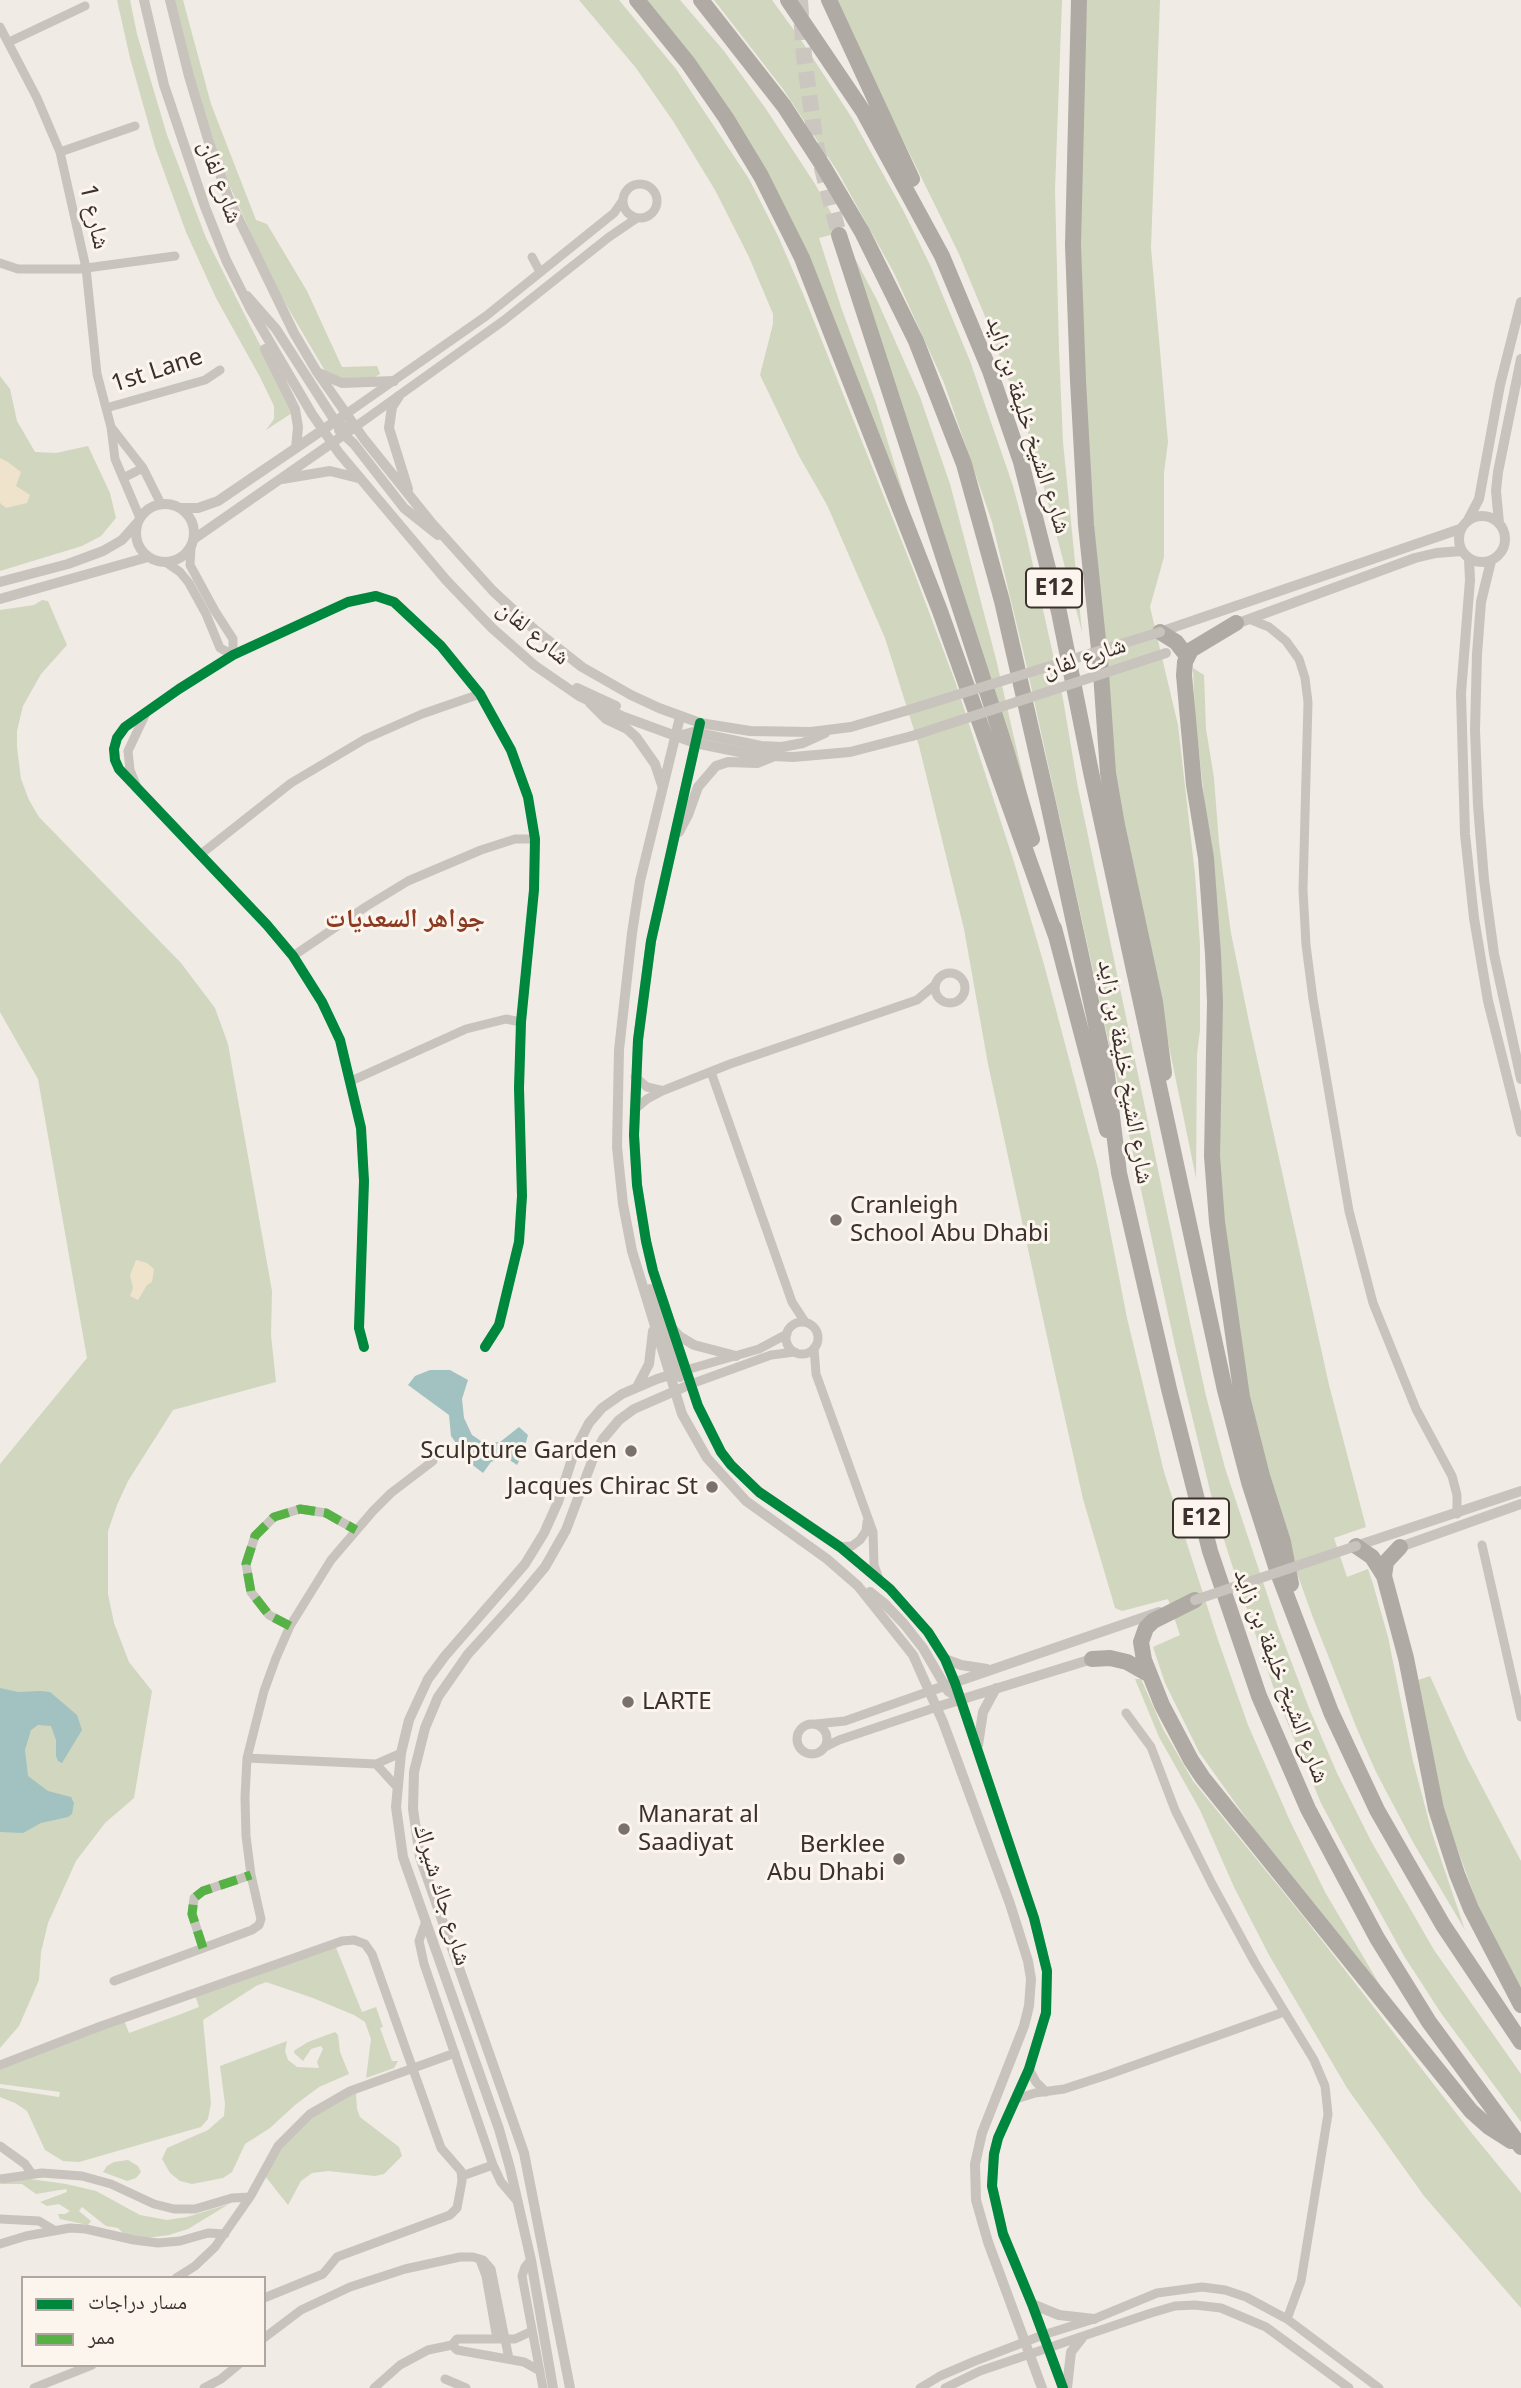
<!DOCTYPE html>
<html>
<head>
<meta charset="utf-8">
<style>
  body { margin:0 }
  #map { position:relative; width:1521px; height:2388px; overflow:hidden; background:#f0ebe5; font-family:"Noto Sans","Noto Naskh Arabic",sans-serif }
  canvas { display:block }
  .legend { position:absolute; left:21px; top:2276px; width:245px; height:91px; box-sizing:border-box; background:#fbf5ee; border:2px solid #aea6a0; margin:0; padding:9px 12px; list-style:none; font-size:21px; color:#3b302b }
  .legend li { display:flex; align-items:center; gap:14px; height:35px }
  .legend b { width:35px; border:2px solid #aea6a0 }
</style>
</head>
<body>
<div id="map">
<canvas width="1521" height="2388"></canvas>
<ul class="legend">
<li><b style="height:9px;background:#00873e"></b>مسار دراجات</li>
<li><b style="height:9px;background:#57b246"></b>ممر</li>
</ul>
</div>
<script>
const context = document.querySelector('canvas').getContext('2d');
context.lineJoin = 'round';
function fill(path, color) {
  context.fillStyle = color;
  context.fill(path, 'evenodd');
}
function shape(rows) {
  const path = new Path2D();
  for (const r of rows) {
    if (r.length === 3) {
      path.moveTo(r[0] + r[2], r[1]);
      path.arc(r[0], r[1], r[2], 0, 2 * Math.PI);
      continue;
    }
    path.moveTo(r[0], r[1]);
    for (let i = 2; i < r.length; i += 2) path.lineTo(r[i], r[i + 1]);
  }
  return path;
}
function stroke(path, color, width, dash) {
  context.strokeStyle = color;
  context.lineWidth = width;
  context.lineCap = dash ? 'butt' : 'round';
  context.setLineDash(dash || []);
  context.stroke(path);
}
function write(font, color, halo, rows, align = 'center') {
  context.font = font + ' "Noto Sans","Noto Naskh Arabic",sans-serif';
  context.lineWidth = 6;
  context.setLineDash([]);
  context.textBaseline = 'middle';
  context.strokeStyle = halo;
  context.fillStyle = color;
  for (const [text, x, y, turn = 0] of rows) {
    context.save();
    context.translate(x, y);
    context.rotate((+turn || 0) * Math.PI / 180);
    context.textAlign = isNaN(turn) ? turn : align;
    if (halo) context.strokeText(text, 0, 0);
    context.fillText(text, 0, 0);
    context.restore();
  }
}
fill(shape([
  [117,0,130,0,137,34,167,135,206,238,258,341,298,409,266,430,274,419,274,406,260,377,216,298,186,232,155,147,130,58],
  [171,0,183,0,211,104,256,220,267,224,307,291,342,367,377,366,380,374,361,386,338,382,334,386,275,286,228,182,207,121],
  [579,0,619,0,676,69,749,179,778,236,804,296,914,572,956,684,1014,862,1045,968,1098,1169,1127,1318,1164,1472,1218,1640,1248,1725,1290,1821,1325,1892,1384,1992,1256,1832,1199,1752,1165,1683,1153,1647,1180,1635,1168,1599,1122,1611,1115,1608,1083,1499,1054,1369,988,1064,964,929,919,746,885,638,827,505,799,456,760,375,773,324,773,314,749,257,715,190,673,121,636,68],
  [645,0,680,0,724,51,766,109,815,184,842,232,819,238,841,307,876,403,909,512,807,250],
  [714,0,772,0,801,40,852,118,903,210,931,267,970,361,1013,486,1026,534,1063,699,1078,788,1191,1327,1206,1396,1225,1468,1278,1627,1309,1708,1337,1773,1371,1841,1434,1950,1521,2074,1521,2122,1441,2013,1404,1956,1349,1856,1321,1803,1276,1695,1231,1562,1214,1507,1176,1350,1025,659,992,522,944,383,894,273,838,172,783,89],
  [834,0,1062,0,1055,190,1059,350,1063,442,1082,632,1033,446,984,314,959,254],
  [1085,0,1160,0,1151,248,1168,442,1164,473,1164,557,1150,607,1178,725,1195,874,1200,944,1200,1030,1197,1054,1196,1178,1116,788,1094,599,1079,251],
  [844,238,877,300,920,397,950,484,996,659,1031,812],
  [0,376,10,389,17,421,35,452,56,453,88,446,110,493,116,518,101,536,82,546,0,571],
  [42,600,48,601,67,645,41,674,23,706,17,731,17,747,21,779,29,800,39,817,181,963,215,1008,228,1044,272,1291,271,1335,276,1382,173,1410,128,1481,117,1505,108,1531,108,1594,114,1623,129,1662,152,1691,134,1798,105,1823,76,1861,48,1923,41,1952,39,1980,19,2026,0,2048,0,1464,87,1358,38,1079,0,1012,0,610,34,605],
  [1193,668,1204,675,1206,729,1214,778,1219,843,1231,933,1249,1022,1329,1385,1366,1527,1334,1538,1347,1577,1368,1569,1373,1584,1388,1637,1413,1761,1432,1833,1465,1930,1414,1844,1376,1772,1357,1729,1312,1615,1282,1531,1250,1416,1219,1201,1212,869,1195,716],
  [1430,1676,1467,1758,1521,1861,1521,1989,1479,1909,1444,1811,1418,1680],
  [1135,1679,1141,1679,1163,1729,1193,1781,1306,1920,1470,2131,1521,2193,1521,2308,1424,2196,1347,2088,1269,1955,1234,1887,1200,1810,1159,1737],
  [335,1945,362,2012,376,2007,383,2027,380,2028,392,2061,398,2061,394,2068,366,2078,371,2039,365,2022,354,2015,313,1998,266,1982,256,1986,203,2020,211,2103,208,2119,201,2127,79,2162,63,2161,45,2150,27,2111,15,2103,0,2097,0,2088,59,2097,60,2092,0,2084,0,2067,124,2020,129,2033,181,2014,199,2007,195,1995],
  [335,2032,338,2035,340,2052,349,2074,319,2087,295,2105,270,2128,245,2144,232,2172,223,2178,192,2184,180,2181,170,2173,162,2159,167,2148,208,2130,224,2116,225,2104,220,2066,287,2041,285,2051,288,2060,297,2067,319,2068,317,2062,323,2049,321,2046,311,2049,303,2061,294,2053,295,2050,308,2042],
  [356,2093,357,2109,360,2117,399,2147,402,2156,384,2174,375,2176,328,2171,312,2173,301,2181,288,2205,265,2176,282,2145,327,2104],
  [128,2160,138,2166,141,2172,136,2178,127,2181,103,2172,107,2166,114,2162],
  [30,2179,66,2184,96,2191,140,2215,167,2220,187,2217,229,2204,188,2229,169,2235,146,2238,125,2235,118,2228,106,2226,82,2207,79,2211,91,2221,88,2225,60,2219,58,2214,65,2214,70,2211,59,2204,47,2206,40,2202,67,2192,66,2189,36,2194,22,2184,0,2184,11,2180]
]), '#d1d6bf');
fill(shape([
  [0,458,8,462,21,472,16,486,30,495,27,503,6,508,0,503],
  [136,1260,147,1263,154,1269,152,1282,147,1285,138,1300,130,1296,133,1288,130,1275]
]), '#efe3cc');
fill(shape([
  [430,1370,450,1370,468,1380,462,1399,464,1418,472,1435,484,1443,500,1442,519,1427,528,1435,523,1453,517,1465,505,1457,491,1462,483,1473,470,1463,451,1436,449,1415,408,1385,415,1376],
  [0,1688,18,1692,40,1691,50,1692,77,1715,82,1730,62,1763,58,1761,56,1756,56,1740,51,1726,38,1725,31,1730,25,1750,28,1776,48,1791,71,1797,74,1803,72,1814,68,1817,41,1823,23,1833,0,1832]
]), '#a1c2c1');
stroke(shape([
  [800,0,804,56,816,145,839,235]
]), '#ccc6c0', 16, [16, 8]);
stroke(shape([
  [0,27,37,98,60,152,86,268,97,374,111,427,115,459,140,518],
  [9,42,85,6],
  [60,152,135,126],
  [640,201,17],
  [532,257,540,272],
  [0,263,18,269,79,269,175,256],
  [106,408,205,380,220,370],
  [346,414,486,316,614,213,623,200],
  [111,427,143,468,161,504],
  [355,427,503,321,609,237,637,218],
  [123,478,143,468],
  [167,563,180,572,189,583,206,614,220,648,233,655,233,639,215,611,190,565,191,548],
  [1249,619,1269,627,1286,641,1299,659,1305,678,1308,702,1303,890,1306,945,1313,999,1349,1211,1373,1303,1416,1409,1452,1476,1457,1495,1457,1514],
  [136,785,130,770,128,751,146,713],
  [201,854,291,783,365,739,422,714,480,694],
  [293,956,367,906,408,881,481,850,515,839,535,839],
  [950,988,15],
  [711,1072,792,1302,805,1322],
  [635,1077,647,1087,660,1090],
  [351,1081,466,1029,506,1019,521,1022],
  [634,1110,647,1099,662,1091,730,1064,917,1000,935,985],
  [802,1338,16],
  [364,1347,359,1328,364,1181,361,1128,340,1040,322,1002,293,956,267,925,119,769,115,760,114,749,117,738,125,727,179,689,233,655,348,602,376,596,394,602,441,646,480,694,511,750,528,797,535,839,534,890,521,1022,519,1088,522,1196,519,1242,499,1325,485,1347],
  [814,1348,816,1374,873,1532,874,1565,879,1579],
  [686,1370,759,1349,787,1334],
  [691,1384,771,1355,795,1352],
  [1482,1545,1521,1717],
  [840,1547,852,1546,860,1540,866,1531,867,1522],
  [290,1626,269,1615,251,1592,246,1564,255,1536,274,1517,300,1509,326,1513,356,1530],
  [1126,1713,1151,1747,1175,1810,1212,1884,1255,1963,1314,2060,1325,2086,1328,2114,1301,2281,1287,2319],
  [812,1739,15],
  [816,1724,845,1721,930,1691],
  [825,1747,839,1740,937,1707],
  [247,1758,376,1764,401,1753],
  [376,1764,397,1787],
  [426,1921,419,1941,424,1964,493,2165,501,2182,518,2202],
  [203,1948,192,1914,194,1898,203,1891,251,1875],
  [114,1981,252,1930,259,1925,261,1919,251,1875,246,1836,245,1797,247,1758,264,1691,276,1658,290,1626,331,1560,373,1511,391,1493,433,1461],
  [0,2065,101,2026,342,1941,354,1940,365,1944,372,1954,441,2148,461,2171,462,2181,457,2208,450,2215,337,2257,323,2274,264,2298],
  [1029,2069,1036,2082,1046,2092],
  [1016,2099,1035,2093,1064,2089,1107,2075,1284,2012],
  [0,2146,25,2164,32,2174],
  [462,2176,493,2165],
  [0,2179,42,2173,82,2176,111,2184,154,2204,174,2209,195,2209,232,2198,250,2197],
  [0,2219,39,2221,54,2230],
  [0,2244,26,2236,70,2228,86,2229,134,2240,158,2243,180,2241,208,2233,225,2234],
  [480,2260,486,2276,497,2339],
  [531,2260,525,2267,522,2276,543,2388],
  [176,2278,195,2266,215,2247,250,2197,278,2146,310,2114,350,2091,455,2053],
  [264,2338,301,2310,350,2287,405,2269,460,2257,473,2257,483,2260,491,2269,509,2359],
  [452,2345,457,2350,524,2362,540,2371],
  [445,2379,466,2388],
  [34,2388,92,2365],
  [204,2388,221,2379,238,2365],
  [374,2388,400,2365,428,2350,452,2345,457,2339,515,2339,532,2331],
  [920,2388,940,2376,975,2361,1043,2335,1094,2319,1157,2293,1202,2287,1225,2290,1246,2297,1287,2319,1379,2388],
  [945,2388,980,2371,1151,2313,1175,2306,1195,2305,1221,2308,1266,2327,1349,2388]
]), '#c9c3be', 9);
stroke(shape([
  [144,0,164,85,205,207,226,260,251,310,312,414,339,453,446,580,492,628,534,665,579,696,624,717,695,743,754,755,793,757,850,752,912,736],
  [170,0,189,76,207,136,228,197,294,333,317,372,364,439,430,521,493,591,535,630,582,667,631,695,659,708,700,723,750,731,811,732,851,727,905,711],
  [247,296,276,329,335,421,346,428,355,427],
  [265,349,295,409,298,427,296,448],
  [319,373,342,383,394,381],
  [399,396,392,407,389,428,408,489],
  [339,430,354,444,404,508,438,535],
  [282,479,330,471,358,478],
  [165,533,29],
  [181,508,198,508,218,501,346,414],
  [1482,539,23],
  [1468,520,1479,499,1500,385,1521,302],
  [1499,523,1496,491,1498,472,1521,359],
  [194,539,355,427],
  [1469,559,1470,580,1461,693,1465,834,1474,918,1488,1001,1521,1132],
  [1491,561,1481,602,1477,654,1475,730,1478,805,1484,880,1494,954,1521,1079],
  [0,582,68,564,103,551,122,540,137,523],
  [0,599,148,557],
  [1233,625,1415,558,1436,553,1461,551],
  [1160,632,1460,529],
  [577,688,616,706],
  [590,703,606,719,627,729,636,737,655,764,662,785],
  [680,717,640,881,632,933,619,1050,617,1147,623,1204,632,1251,682,1414,707,1458,746,1501,827,1559,858,1586,913,1655,943,1722,1010,1904,1028,1961,1031,1979,1029,2006,1024,2026,982,2133,975,2164,976,2200,988,2242,1042,2388],
  [700,723,651,941,638,1040,634,1135,637,1185,646,1241,653,1271,698,1406,721,1452,731,1465,759,1492,840,1547,890,1589,928,1632,945,1659,955,1683,1034,1918,1047,1971,1046,2013,1029,2069,998,2138,994,2154,992,2186,1003,2234,1032,2304,1063,2388],
  [675,737,693,732,761,746,782,747,803,743,825,733],
  [679,832,688,815,698,787,716,766,728,762,757,763,772,757],
  [650,1289,680,1377],
  [673,1329,679,1336,694,1345,736,1356],
  [638,1385,649,1364,653,1331],
  [1356,1546,1521,1491],
  [1400,1547,1521,1504],
  [870,1592,885,1604,904,1624,923,1648,948,1691,961,1699],
  [945,1659,961,1665,987,1669],
  [930,1691,1159,1612],
  [937,1707,1092,1659],
  [978,1745,983,1712,996,1688],
  [1032,2304,1059,2315,1094,2319],
  [553,2388,531,2260,510,2168,499,2129,403,1857,396,1807,401,1753,409,1720,428,1679,445,1656,525,1564,544,1533,558,1502,575,1450,589,1423,602,1408,622,1394,657,1379,686,1370],
  [570,2388,524,2153,420,1857,413,1809,414,1772,425,1728,438,1697,468,1654,519,1598,545,1567,566,1530,594,1456,603,1439,619,1420,634,1409,691,1384],
  [1067,2388,1071,2352,1082,2338]
]), '#c9c3be', 10);
stroke(shape([
  [637,0,688,63,726,118,761,176,802,258,940,611,1056,936],
  [701,0,784,106,823,166,862,232,916,341,964,464,1002,601,1048,803,1107,1075,1119,1173,1169,1389,1210,1551,1259,1696,1308,1809,1377,1938,1429,2022,1521,2147],
  [788,0,863,111,942,256,990,371,1021,462,1059,612,1091,772,1225,1390,1249,1482,1278,1573,1331,1712,1377,1810,1443,1925,1521,2042],
  [829,0,912,179],
  [1079,0,1073,245,1078,381,1086,525,1100,659,1108,773,1117,825,1155,1002,1164,1073],
  [839,235,1006,750,1032,839],
  [1236,623,1191,650,1185,662,1184,675,1194,785,1206,858,1213,954,1215,1002,1212,1156,1217,1222,1242,1397,1262,1476,1283,1542,1291,1584],
  [1160,632,1176,642,1187,656],
  [1054,928,1107,1130],
  [1356,1546,1372,1557,1384,1576],
  [1400,1547,1386,1562,1384,1576,1406,1658,1436,1809,1457,1874,1471,1909,1521,2005],
  [1195,1600,1153,1621,1146,1628,1141,1642,1144,1660,1162,1705,1191,1760,1203,1778,1471,2111,1489,2127,1511,2141],
  [1092,1659,1110,1658,1127,1662,1150,1675]
]), '#afaaa4', 16);
stroke(shape([
  [905,711,1160,632],
  [912,736,1166,653],
  [1195,1600,1356,1546]
]), '#c9c3be', 10);
stroke(shape([
  [290,1626,269,1615,251,1592,246,1564,255,1536,274,1517,300,1509,326,1513,356,1530],
  [203,1948,192,1914,194,1898,203,1891,251,1875]
]), '#57b246', 9, [18, 9]);
stroke(shape([
  [700,723,651,941,638,1040,634,1135,637,1185,646,1241,653,1271,698,1406,721,1452,731,1465,759,1492,840,1547,890,1589,928,1632,945,1659,955,1683,1034,1918,1047,1971,1046,2013,1029,2069,998,2138,994,2154,992,2186,1003,2234,1032,2304,1063,2388],
  [364,1347,359,1328,364,1181,361,1128,340,1040,322,1002,293,956,267,925,119,769,115,760,114,749,117,738,125,727,179,689,233,655,348,602,376,596,394,602,441,646,480,694,511,750,528,797,535,839,534,890,521,1022,519,1088,522,1196,519,1242,499,1325,485,1347]
]), '#00873e', 10);
for (const [x, y, r, color] of [
  [836,1220,7,"#7a716c"],
  [631,1451,7,"#7a716c"],
  [712,1487,7,"#7a716c"],
  [628,1702,7,"#7a716c"],
  [624,1829,7,"#7a716c"],
  [899,1859,7,"#7a716c"]
]) {
  const dot = new Path2D();
  dot.arc(x, y, r, 0, 2 * Math.PI);
  context.fillStyle = color;
  context.fill(dot);
  stroke(dot, '#fbf5ee', 2.5);
}
for (const [x, y, w] of [
  [1054,588,56],
  [1201,1518,56]
]) {
  const box = new Path2D();
  box.roundRect(x - w / 2, y - 19.5, w, 39, 5);
  context.fillStyle = '#fbf5ee';
  context.fill(box);
  stroke(box, '#3b302b', 2);
}
write('bold 23px', '#3b302b', null, [
  ["E12",1054,588],
  ["E12",1201,1518]
]);
write('24px', '#3b302b', '#fbf5ee', [
  ["شارع لفان",220,182,70],
  ["شارع 1",94,217,77],
  ["1st Lane",157,371,-18],
  ["شارع الشيخ خليفة بن زايد",1028,425,72],
  ["شارع لفان",533,633,40],
  ["شارع لفان",1084,658,-18],
  ["شارع الشيخ خليفة بن زايد",1125,1072,80],
  ["شارع الشيخ خليفة بن زايد",1281,1676,69],
  ["شارع جاك شيراك",442,1895,73]
]);
write('24px', '#3b302b', '#fbf5ee', [
  ["Cranleigh",850,1206],
  ["School Abu Dhabi",850,1234],
  ["Sculpture Garden",617,1451,"right"],
  ["Jacques Chirac St",698,1487,"right"],
  ["LARTE",642,1702],
  ["Manarat al",638,1815],
  ["Saadiyat",638,1843],
  ["Berklee",885,1845,"right"],
  ["Abu Dhabi",885,1873,"right"]
], 'left');
write('bold 26px', '#8c3b22', '#fbf5ee', [
  ["جواهر السعديات",405,920]
]);
</script>
</body>
</html>
